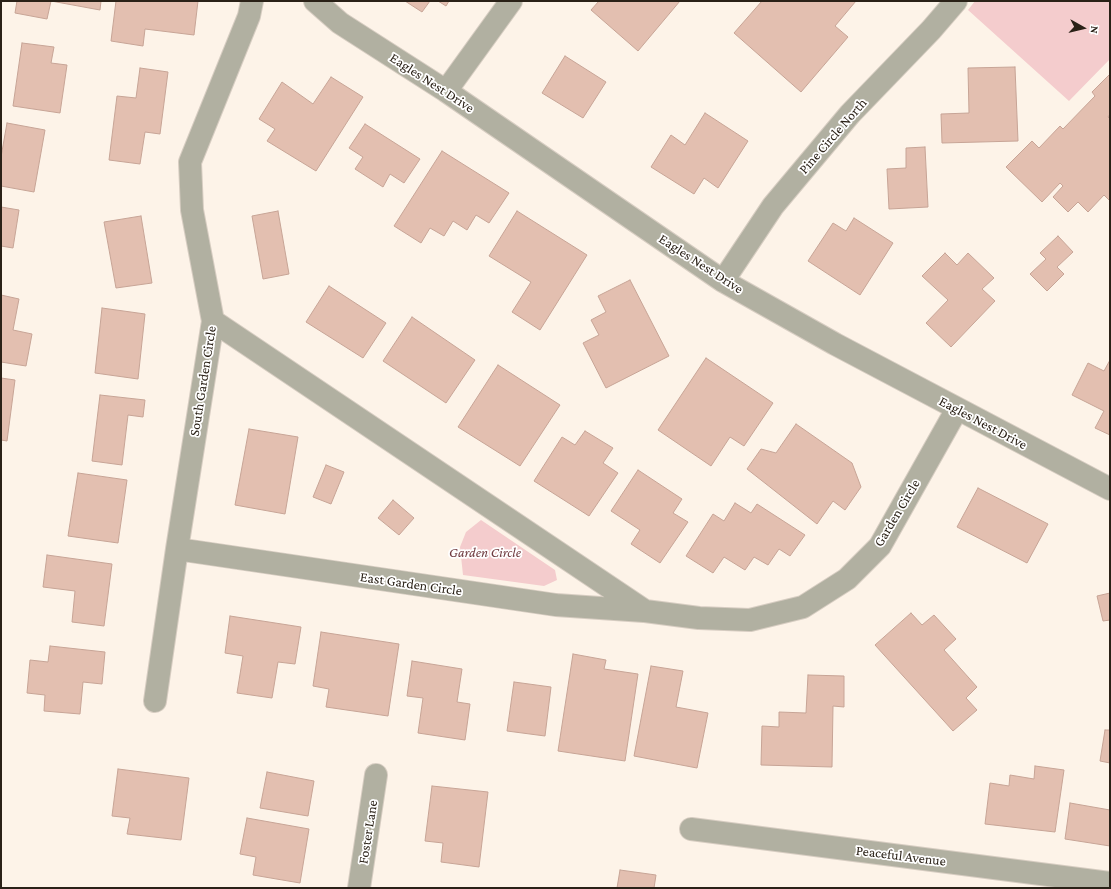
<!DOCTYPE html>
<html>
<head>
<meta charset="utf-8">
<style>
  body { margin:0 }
  #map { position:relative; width:1111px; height:889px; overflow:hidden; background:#fdf3e8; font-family:"Crimson Pro",serif }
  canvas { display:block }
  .frame { position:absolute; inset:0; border:2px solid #2a2117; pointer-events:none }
  .north { position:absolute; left:1063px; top:8px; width:40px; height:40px; -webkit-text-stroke:3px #fff; paint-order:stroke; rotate:98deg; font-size:11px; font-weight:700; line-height:16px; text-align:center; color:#2a2117 }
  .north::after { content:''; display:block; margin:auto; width:14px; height:18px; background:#2a2117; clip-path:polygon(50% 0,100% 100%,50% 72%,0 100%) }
</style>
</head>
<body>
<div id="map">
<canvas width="1111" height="889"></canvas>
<div class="frame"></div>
<div class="north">N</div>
</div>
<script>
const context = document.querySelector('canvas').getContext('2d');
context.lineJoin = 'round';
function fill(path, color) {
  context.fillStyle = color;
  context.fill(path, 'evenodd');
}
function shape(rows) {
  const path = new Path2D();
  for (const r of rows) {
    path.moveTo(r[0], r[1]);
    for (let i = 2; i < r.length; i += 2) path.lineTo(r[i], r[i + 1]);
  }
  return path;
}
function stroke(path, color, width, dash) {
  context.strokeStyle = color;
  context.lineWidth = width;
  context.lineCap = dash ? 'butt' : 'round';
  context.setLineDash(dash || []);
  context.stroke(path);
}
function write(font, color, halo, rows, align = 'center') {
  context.font = font + ' "Crimson Pro",serif';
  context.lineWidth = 3.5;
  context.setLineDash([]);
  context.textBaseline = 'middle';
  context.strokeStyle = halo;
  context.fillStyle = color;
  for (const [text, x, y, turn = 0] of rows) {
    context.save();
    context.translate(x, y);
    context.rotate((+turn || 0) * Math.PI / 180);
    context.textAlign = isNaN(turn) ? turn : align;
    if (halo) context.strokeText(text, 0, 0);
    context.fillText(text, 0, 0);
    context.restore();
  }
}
fill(shape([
  [975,1,1110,1,1110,59,1069,101,968,10],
  [481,520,555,570,557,580,544,586,463,575,460,547,466,532]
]), '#f4cccd');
const building = shape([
  [17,1,101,1,100,10,51,1,47,19,15,13,17,1],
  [116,1,198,1,194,35,145,29,143,46,111,41,116,1],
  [405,1,430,1,422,12,405,1],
  [438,1,449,1,446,6,438,1],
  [599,1,680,1,638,51,591,10,599,1],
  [762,1,856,1,835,26,848,37,801,92,734,33,762,1],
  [22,43,54,47,51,63,67,65,60,113,13,106,22,43],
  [565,56,606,82,583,118,542,93,565,56],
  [1015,67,1018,141,942,143,941,114,969,113,968,68,1015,67],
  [140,68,168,72,160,134,145,132,140,164,109,160,117,96,136,98,140,68],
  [1110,74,1110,114,1108,117,1110,119,1110,201,1104,195,1088,212,1078,202,1068,212,1053,197,1063,186,1060,183,1042,202,1006,167,1032,141,1039,148,1060,126,1063,129,1095,96,1092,92,1110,74],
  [331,77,363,97,316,171,267,141,275,129,259,119,282,82,313,104,331,77],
  [705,113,748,141,718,188,704,178,694,194,651,167,671,135,685,145,705,113],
  [7,123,45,130,34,192,1,186,1,157,7,123],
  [365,124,420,159,404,183,390,174,383,187,355,169,363,157,349,148,365,124],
  [925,147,928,207,889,209,887,169,906,168,906,148,925,147],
  [442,151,509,193,489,223,476,215,467,230,453,221,444,236,430,228,421,243,394,226,442,151],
  [1,207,19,210,13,248,1,246,1,207],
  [278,211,289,274,263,279,252,216,278,211],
  [517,211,587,255,540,330,512,312,531,282,489,256,517,211],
  [141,216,152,283,116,288,104,222,141,216],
  [854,218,893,243,860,295,808,261,833,223,846,231,854,218],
  [1058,236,1073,252,1057,267,1064,274,1047,291,1030,274,1046,259,1040,253,1058,236],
  [945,253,957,265,968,253,994,278,982,289,995,301,951,347,926,323,948,300,922,276,945,253],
  [630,280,669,356,606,388,583,343,599,335,591,320,606,312,598,296,630,280],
  [329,286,386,323,363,358,306,322,329,286],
  [1,295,19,299,13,330,32,334,26,366,1,362,1,295],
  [102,308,145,314,138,379,95,373,102,308],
  [412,317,475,360,446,403,383,361,412,317],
  [706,358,773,403,744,446,730,437,711,466,658,430,706,358],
  [1110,360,1110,435,1095,428,1104,411,1072,395,1088,363,1104,371,1110,360],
  [498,365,560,405,520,466,458,427,498,365],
  [1,378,15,380,7,441,1,440,1,378],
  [100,395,145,400,143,417,128,415,122,465,92,461,100,395],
  [796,424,852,463,861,487,845,510,833,501,817,524,747,469,761,449,776,453,796,424],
  [249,429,298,437,285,514,235,505,249,429],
  [585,431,613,448,603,463,618,473,589,516,534,481,562,437,575,445,585,431],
  [326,465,344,472,331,504,313,497,326,465],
  [638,470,682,499,673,513,688,522,660,563,631,544,640,530,611,511,638,470],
  [78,473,127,480,118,543,68,536,78,473],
  [978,488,1048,524,1027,563,957,527,978,488],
  [393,500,414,518,399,535,378,518,393,500],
  [735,503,751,513,757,504,805,535,790,556,779,549,768,565,754,557,745,570,724,557,713,573,686,556,713,514,724,521,735,503],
  [47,555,112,564,104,626,72,622,75,591,43,587,47,555],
  [1110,593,1110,620,1103,621,1097,596,1110,593],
  [911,613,922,625,934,615,956,639,944,650,977,687,966,698,977,710,953,731,875,645,911,613],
  [230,616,301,627,295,664,278,662,272,698,237,693,243,656,225,653,230,616],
  [321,632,399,644,388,716,326,707,329,689,313,686,321,632],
  [50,646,105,652,102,684,83,682,80,714,44,711,45,695,27,693,30,660,48,662,50,646],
  [573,654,606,660,604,669,638,674,625,761,558,751,573,654],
  [412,661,462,669,457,702,470,704,465,740,418,733,423,698,407,696,412,661],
  [651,666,683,671,676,707,708,713,697,768,634,756,651,666],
  [808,675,844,676,844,707,833,706,832,767,761,765,762,726,779,727,779,712,806,713,808,675],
  [514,682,551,687,545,736,507,731,514,682],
  [1105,730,1110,730,1110,763,1100,761,1105,730],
  [1035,766,1064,770,1055,832,985,824,990,783,1009,786,1010,775,1034,779,1035,766],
  [118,769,189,778,181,840,127,834,130,818,112,816,118,769],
  [267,772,314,781,308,816,260,808,267,772],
  [432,786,488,792,479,867,441,862,443,843,425,841,432,786],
  [1070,803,1110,810,1110,846,1065,839,1070,803],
  [247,818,309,829,300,883,253,875,256,857,240,854,247,818],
  [620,870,656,875,654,888,617,888,620,870]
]);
fill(building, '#e3bfb0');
stroke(building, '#c7a496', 1);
const street = shape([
  [315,1,340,23,446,91,723,281,835,344,1110,489],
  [446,91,511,1],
  [723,281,773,206,850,114,931,30,956,1],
  [213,321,645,611,699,618,750,620,803,607,847,579,880,546,957,409],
  [177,549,556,605,644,611],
  [155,701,177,549,213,321,192,210,190,162,249,16,252,1],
  [691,829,1110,883],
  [359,888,376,775]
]);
stroke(street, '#d7cdc2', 24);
stroke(street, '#b1b0a1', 22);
write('14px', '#2a2117', '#fff', [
  ["Eagles Nest Drive",432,83,33],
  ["Pine Circle North",833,136,-49],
  ["Eagles Nest Drive",701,264,33],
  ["South Garden Circle",203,381,-81],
  ["Eagles Nest Drive",983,423,28],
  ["Garden Circle",897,513,-59],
  ["East Garden Circle",411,584,8],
  ["Foster Lane",368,832,-81],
  ["Peaceful Avenue",901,856,7]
]);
write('italic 14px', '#6f3a3f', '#fff', [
  ["Garden Circle",485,553]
]);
</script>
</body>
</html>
